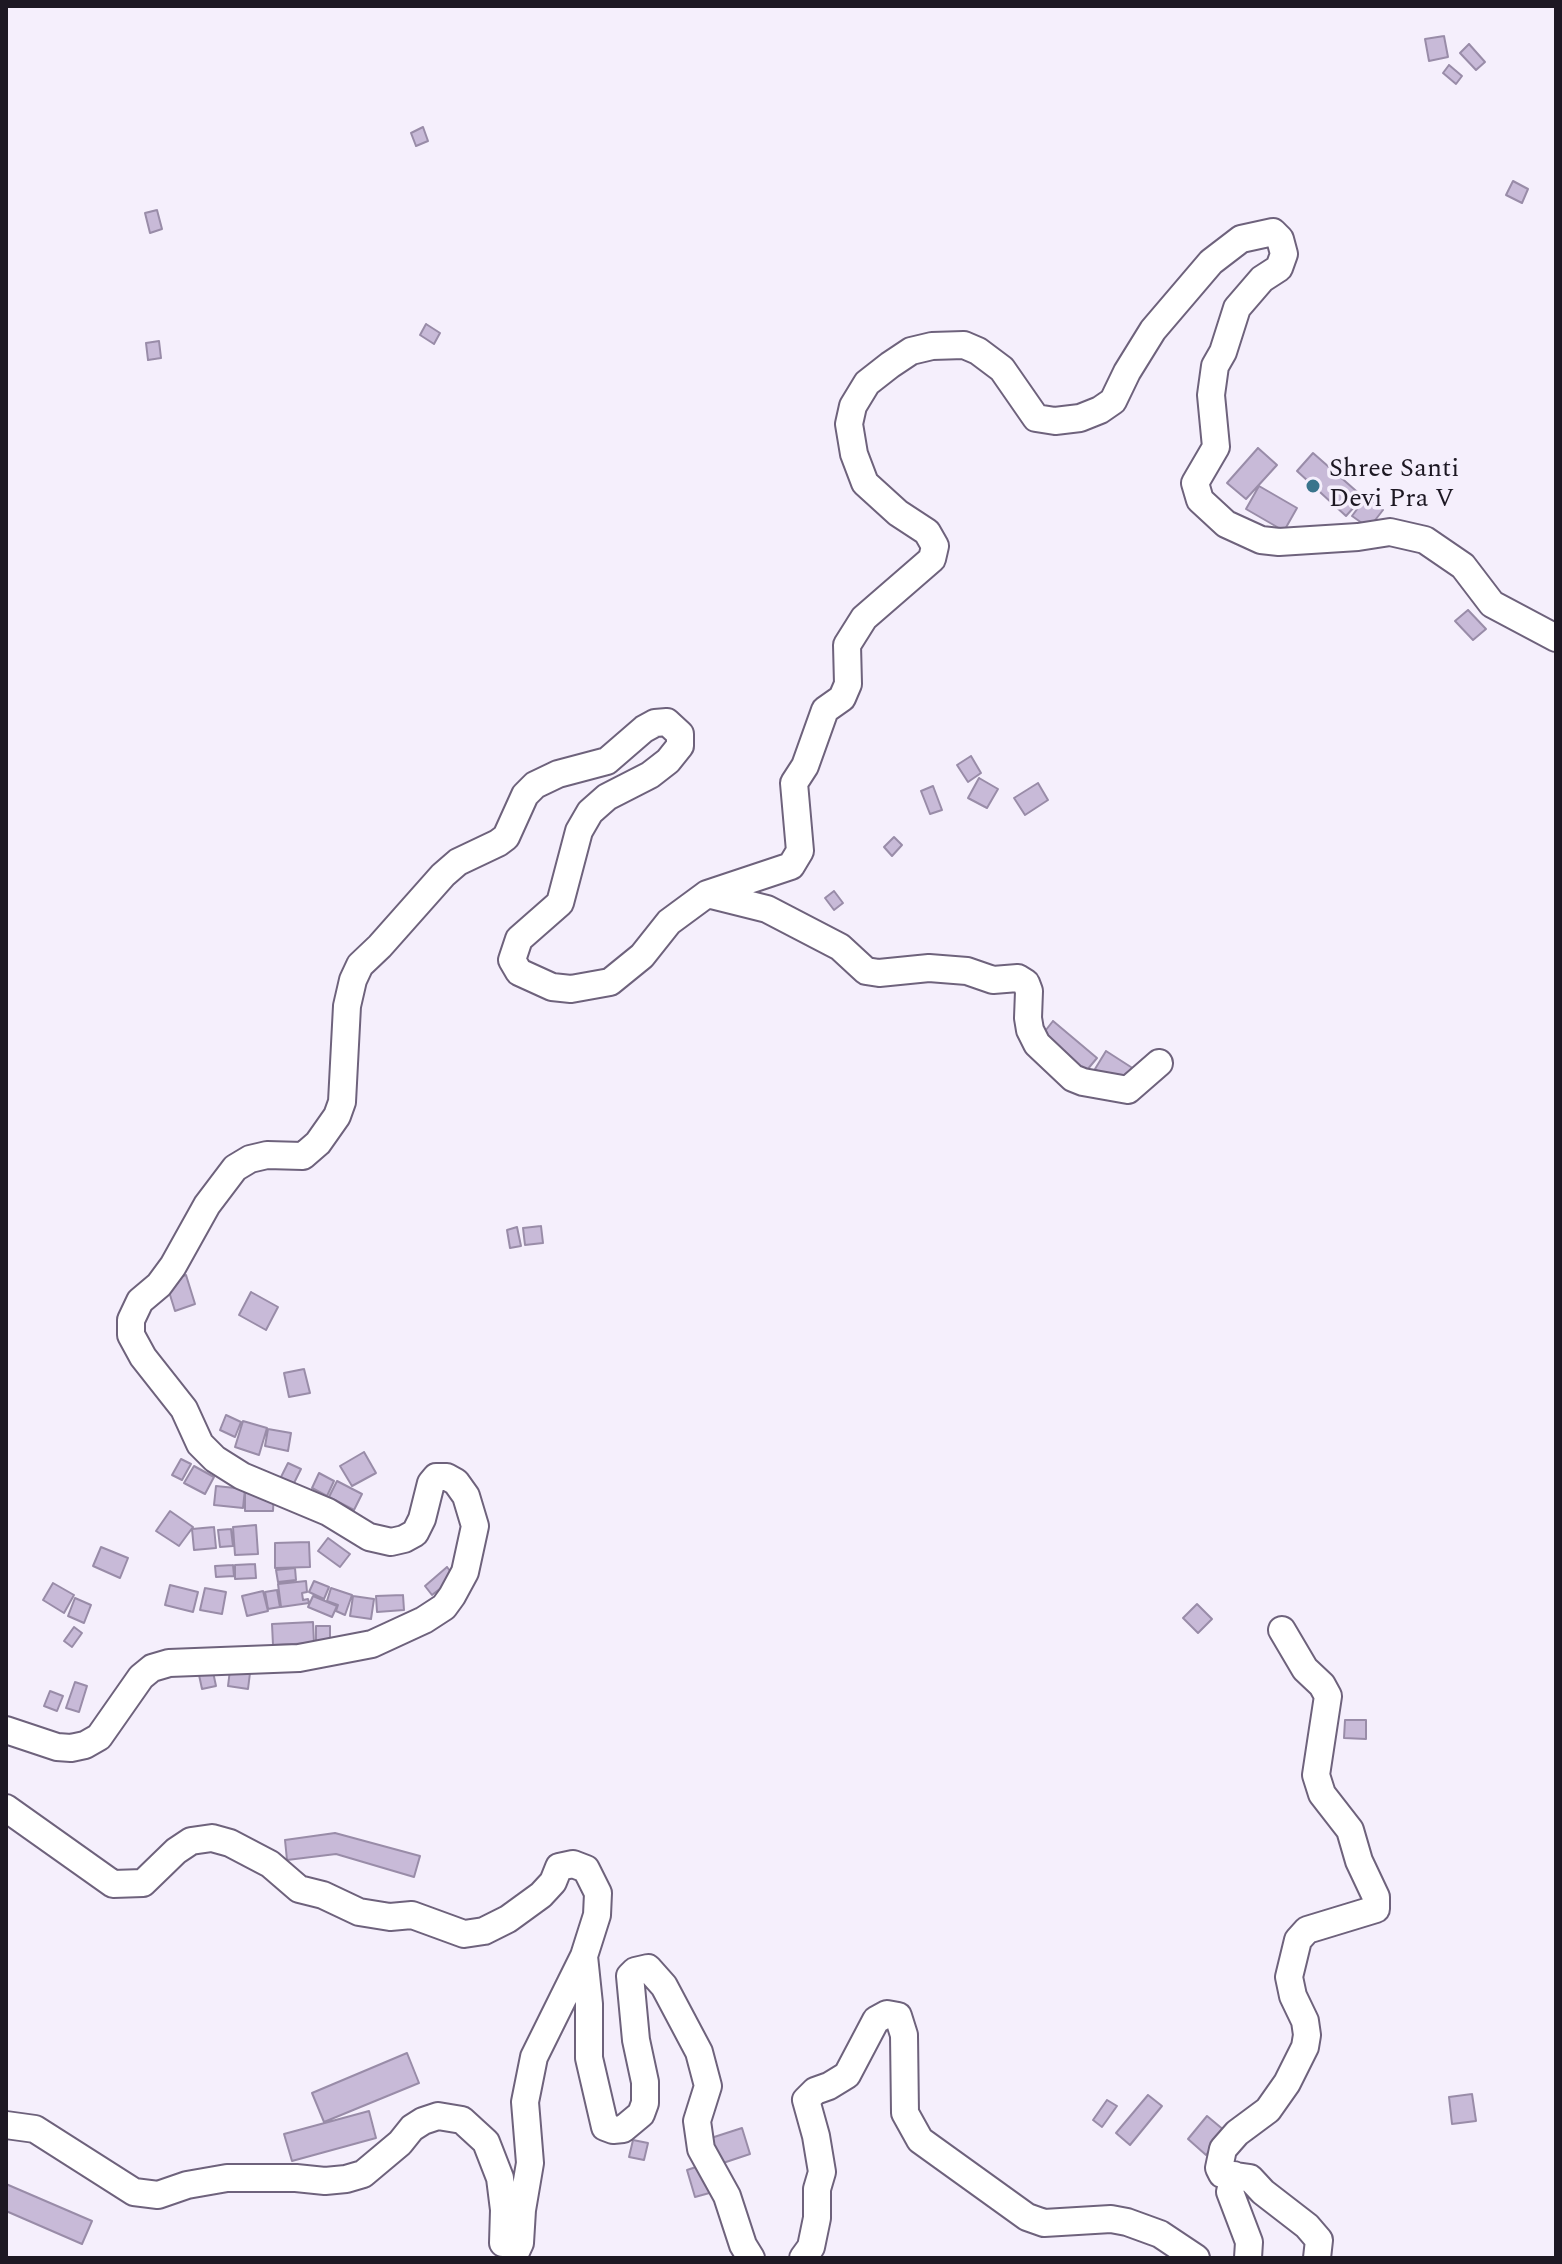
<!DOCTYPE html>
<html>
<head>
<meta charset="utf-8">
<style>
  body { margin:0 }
  #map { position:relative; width:1562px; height:2264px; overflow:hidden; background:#f5effc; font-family:Spectral,serif }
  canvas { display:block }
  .frame { position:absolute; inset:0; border:8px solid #1d1823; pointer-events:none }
</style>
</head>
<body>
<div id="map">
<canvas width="1562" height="2264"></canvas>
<div class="frame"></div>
</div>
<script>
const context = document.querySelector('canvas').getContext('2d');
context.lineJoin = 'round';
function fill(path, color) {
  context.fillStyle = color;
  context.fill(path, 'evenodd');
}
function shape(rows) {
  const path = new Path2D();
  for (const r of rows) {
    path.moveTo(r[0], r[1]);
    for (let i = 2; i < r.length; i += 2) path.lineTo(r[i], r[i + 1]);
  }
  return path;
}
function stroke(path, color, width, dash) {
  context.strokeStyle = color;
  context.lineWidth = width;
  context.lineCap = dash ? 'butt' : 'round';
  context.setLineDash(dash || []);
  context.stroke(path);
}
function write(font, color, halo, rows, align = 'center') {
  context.font = font + ' Spectral,serif';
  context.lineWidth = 7;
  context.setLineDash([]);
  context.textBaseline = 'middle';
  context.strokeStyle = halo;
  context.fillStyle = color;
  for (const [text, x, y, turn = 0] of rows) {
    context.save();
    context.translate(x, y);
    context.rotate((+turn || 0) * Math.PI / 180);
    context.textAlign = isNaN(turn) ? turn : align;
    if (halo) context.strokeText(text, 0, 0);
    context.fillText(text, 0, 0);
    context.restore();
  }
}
const building = shape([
  [1444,36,1448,57,1429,61,1425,39,1444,36],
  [1469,44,1485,62,1476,70,1460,53,1469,44],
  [1449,65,1462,76,1456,84,1443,73,1449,65],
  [423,127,428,141,416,146,411,133,423,127],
  [1513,181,1528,189,1522,203,1506,195,1513,181],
  [157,210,162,229,150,233,145,213,157,210],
  [426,324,440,333,434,344,420,335,426,324],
  [159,341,161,358,148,360,146,343,159,341],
  [1258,448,1277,465,1246,499,1227,483,1258,448],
  [1313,453,1363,497,1346,516,1297,471,1313,453],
  [1259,486,1297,508,1284,531,1246,509,1259,486],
  [1366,497,1383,510,1369,528,1352,516,1366,497],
  [1468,610,1486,629,1473,640,1455,621,1468,610],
  [971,756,981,773,968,782,957,765,971,756],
  [979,778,998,789,987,808,968,798,979,778],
  [1038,783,1048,800,1025,815,1014,798,1038,783],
  [933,786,942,810,930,814,921,791,933,786],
  [894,837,902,845,892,856,884,847,894,837],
  [834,891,843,903,834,910,825,898,834,891],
  [1053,1021,1097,1058,1082,1076,1038,1040,1053,1021],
  [1106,1051,1134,1069,1123,1087,1095,1069,1106,1051],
  [541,1226,543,1243,525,1245,523,1228,541,1226],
  [517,1227,521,1246,510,1248,507,1230,517,1227],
  [186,1275,195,1304,175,1311,166,1282,186,1275],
  [251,1292,278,1307,266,1330,239,1315,251,1292],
  [304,1369,310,1393,289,1397,284,1373,304,1369],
  [226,1415,241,1422,235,1437,220,1430,226,1415],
  [243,1421,267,1428,259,1455,235,1447,243,1421],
  [268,1429,291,1433,288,1451,265,1446,268,1429],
  [364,1452,376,1473,352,1486,340,1466,364,1452],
  [181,1459,191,1464,182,1480,172,1475,181,1459],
  [288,1463,301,1469,293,1485,280,1479,288,1463],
  [194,1466,214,1477,205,1494,184,1483,194,1466],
  [319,1473,334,1481,327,1496,312,1488,319,1473],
  [337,1481,362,1494,354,1510,329,1497,337,1481],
  [216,1486,245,1489,243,1508,214,1505,216,1486],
  [245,1491,274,1491,273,1511,245,1511,245,1491],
  [170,1511,193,1527,179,1546,156,1531,170,1511],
  [256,1525,258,1554,235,1555,233,1527,256,1525],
  [214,1527,216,1548,194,1550,192,1529,214,1527],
  [231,1529,233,1546,220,1547,218,1530,231,1529],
  [328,1538,350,1554,340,1567,318,1551,328,1538],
  [309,1542,310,1567,275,1568,275,1543,309,1542],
  [101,1547,128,1558,120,1578,93,1566,101,1547],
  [255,1564,256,1578,235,1579,235,1565,255,1564],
  [233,1565,234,1576,216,1577,215,1566,233,1565],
  [447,1567,455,1577,432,1595,425,1586,447,1567],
  [295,1568,296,1580,278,1582,276,1570,295,1568],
  [306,1581,307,1592,302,1593,303,1600,308,1599,309,1603,281,1607,278,1584,306,1581],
  [314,1581,329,1587,324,1599,309,1592,314,1581],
  [53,1583,74,1595,64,1613,43,1600,53,1583],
  [170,1585,198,1592,193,1612,165,1605,170,1585],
  [205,1588,226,1592,222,1614,200,1610,205,1588],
  [331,1588,352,1595,345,1615,336,1611,338,1605,327,1601,331,1588],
  [277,1590,280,1607,268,1609,265,1592,277,1590],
  [263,1591,268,1611,247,1616,242,1596,263,1591],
  [403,1595,404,1610,377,1612,376,1596,403,1595],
  [313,1596,337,1606,332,1617,308,1607,313,1596],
  [353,1596,374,1599,371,1619,350,1616,353,1596],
  [75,1598,91,1605,84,1623,68,1616,75,1598],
  [1197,1604,1212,1619,1198,1633,1183,1618,1197,1604],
  [313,1622,314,1643,273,1645,272,1624,313,1622],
  [316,1626,330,1626,330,1642,316,1642,316,1626],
  [74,1627,82,1633,72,1647,64,1641,74,1627],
  [230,1670,250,1673,248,1689,228,1686,230,1670],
  [213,1672,216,1686,202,1689,199,1675,213,1672],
  [75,1682,87,1686,79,1712,66,1708,75,1682],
  [50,1691,63,1696,57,1711,44,1706,50,1691],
  [1345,1720,1366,1720,1366,1739,1344,1738,1345,1720],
  [335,1833,420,1856,414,1877,336,1854,287,1860,285,1840,335,1833],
  [407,2053,419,2083,324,2122,312,2093,407,2053],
  [1472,2094,1476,2121,1452,2124,1449,2097,1472,2094],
  [1148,2095,1162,2106,1130,2145,1116,2133,1148,2095],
  [1107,2100,1117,2106,1102,2127,1093,2120,1107,2100],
  [369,2111,376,2138,292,2161,284,2134,369,2111],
  [1207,2116,1225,2131,1206,2155,1188,2139,1207,2116],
  [742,2128,750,2154,720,2164,711,2138,742,2128],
  [633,2140,648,2143,644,2160,629,2157,633,2140],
  [705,2164,713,2192,695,2197,687,2170,705,2164],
  [6,2184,92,2221,82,2244,6,2211,6,2184]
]);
fill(building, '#c8bad8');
stroke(building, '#998ca8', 2);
const minor = shape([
  [707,894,767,909,840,947,866,971,879,973,929,968,967,971,993,980,1018,978,1026,983,1029,991,1028,1018,1030,1030,1037,1044,1073,1078,1083,1082,1128,1090,1159,1063],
  [1282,1630,1305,1669,1322,1685,1328,1696,1316,1775,1322,1794,1350,1830,1359,1861,1376,1897,1376,1909,1307,1930,1298,1940,1289,1977,1293,1996,1305,2021,1307,2035,1305,2047,1287,2083,1268,2110,1237,2133,1223,2149,1219,2168,1222,2174,1250,2178,1263,2192,1307,2226,1319,2240,1317,2258],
  [6,1730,57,1747,71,1748,85,1745,99,1737,141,1677,152,1668,169,1663,299,1658,372,1644,424,1620,444,1607,452,1596,465,1572,475,1526,466,1496,456,1482,447,1477,436,1477,431,1483,422,1519,415,1533,404,1539,391,1542,369,1537,328,1512,242,1476,215,1459,200,1444,184,1409,143,1357,131,1335,131,1320,140,1301,159,1285,173,1266,207,1205,235,1168,250,1159,267,1155,303,1156,318,1143,337,1116,342,1102,347,1006,353,980,360,965,380,946,443,875,458,862,498,843,506,837,525,795,535,785,558,774,607,761,644,729,655,723,667,722,680,734,680,746,668,761,650,775,607,797,590,812,579,831,560,903,519,939,512,960,519,972,552,987,571,989,610,982,642,956,669,922,707,894,791,866,800,851,794,783,805,766,825,710,842,698,848,684,847,645,864,618,932,559,935,546,927,532,898,513,865,483,854,454,849,424,853,406,867,383,890,365,911,351,932,346,964,345,978,351,1002,369,1036,418,1055,421,1080,418,1100,410,1113,401,1127,372,1153,330,1211,262,1241,239,1273,232,1280,239,1284,254,1279,268,1262,279,1237,308,1223,352,1215,366,1211,395,1216,447,1195,483,1200,500,1226,524,1261,540,1279,542,1358,537,1390,532,1425,540,1463,566,1492,604,1556,638],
  [6,1808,113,1884,143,1883,176,1851,191,1841,212,1838,230,1843,270,1864,299,1889,323,1895,359,1912,390,1917,412,1915,464,1934,484,1931,508,1919,541,1895,553,1882,559,1867,573,1864,586,1869,598,1893,597,1915,584,1956,534,2057,525,2102,530,2163,522,2210,520,2243,513,2258],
  [584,1956,589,2004,589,2058,605,2127,613,2130,623,2129,641,2114,645,2103,645,2082,636,2040,630,1976,635,1971,648,1968,664,1986,699,2052,708,2086,697,2121,701,2149,727,2196,743,2245,751,2258],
  [6,2125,35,2129,134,2192,158,2195,187,2185,227,2178,296,2178,325,2181,346,2179,363,2174,400,2143,412,2128,423,2121,438,2116,462,2120,486,2142,500,2178,504,2210,503,2243],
  [1234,2175,1230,2192,1249,2242,1248,2258],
  [803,2258,811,2247,817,2218,817,2189,822,2172,816,2136,806,2100,815,2091,829,2086,847,2075,876,2020,887,2014,898,2016,904,2035,905,2113,920,2140,1027,2217,1044,2223,1111,2219,1127,2222,1160,2234,1196,2258]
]);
stroke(minor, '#6e627c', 30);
stroke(minor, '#fff', 26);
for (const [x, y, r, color] of [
  [1313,486,8,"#39748c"]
]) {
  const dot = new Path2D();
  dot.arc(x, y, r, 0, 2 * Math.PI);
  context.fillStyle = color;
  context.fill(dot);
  stroke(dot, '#f5effc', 3);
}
write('26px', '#1d1823', '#f5effc', [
  ["Shree Santi",1329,471],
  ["Devi Pra V",1329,501]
], 'left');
</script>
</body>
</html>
